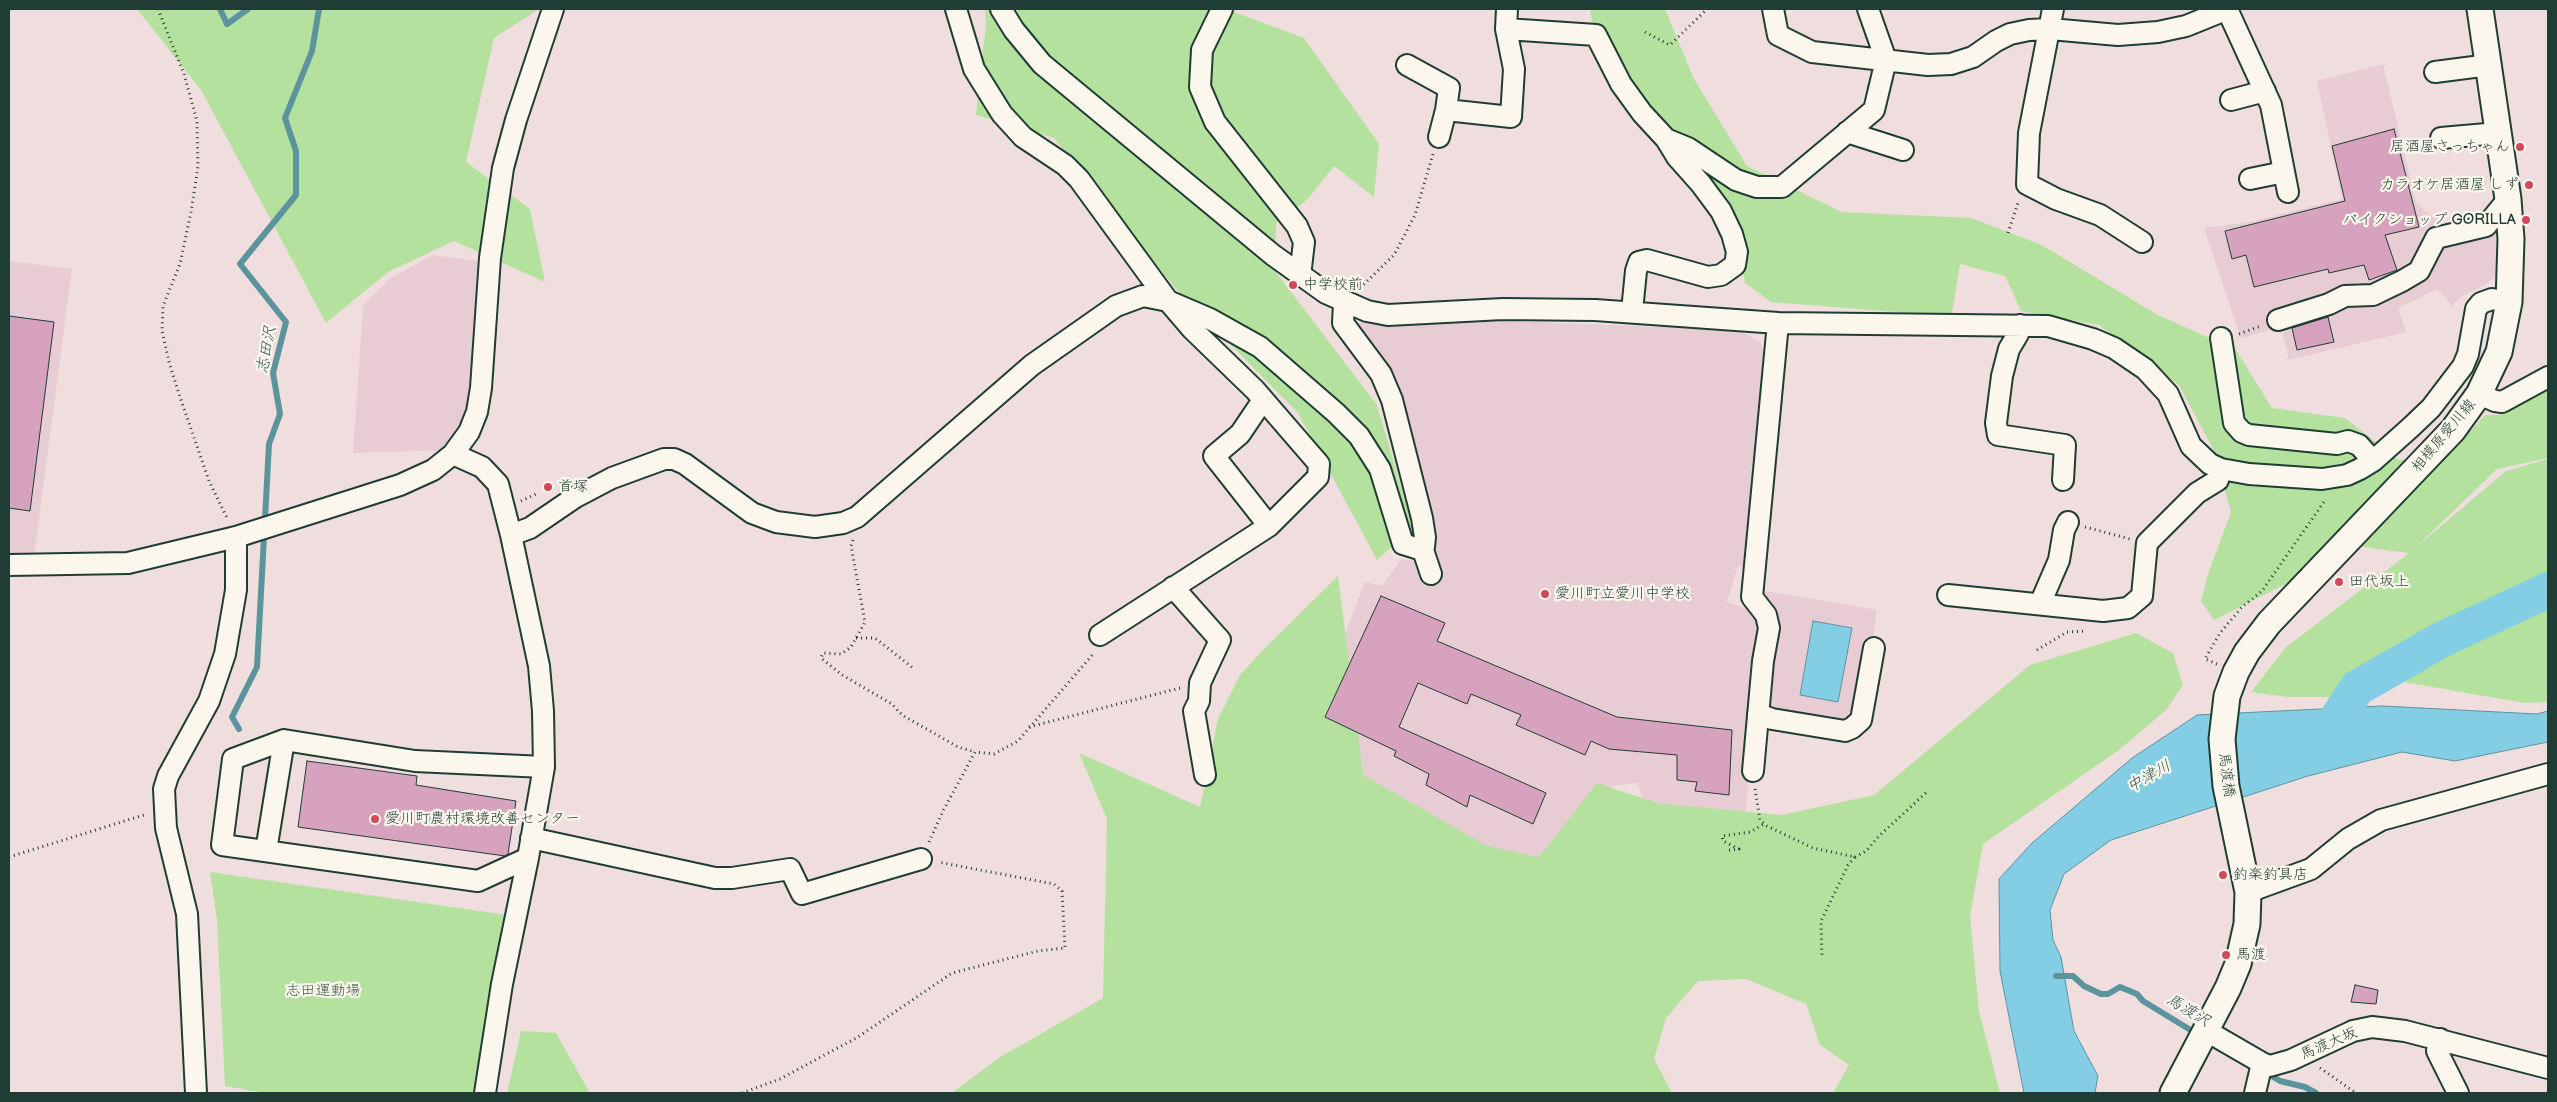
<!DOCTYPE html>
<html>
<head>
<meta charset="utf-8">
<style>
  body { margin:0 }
  #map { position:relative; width:2557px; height:1102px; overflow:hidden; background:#f0dede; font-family:"Balsamiq Sans",sans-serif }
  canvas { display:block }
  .frame { position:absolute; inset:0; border:10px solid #1f3d34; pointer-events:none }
</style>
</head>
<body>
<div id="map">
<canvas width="2557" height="1102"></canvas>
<div class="frame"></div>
</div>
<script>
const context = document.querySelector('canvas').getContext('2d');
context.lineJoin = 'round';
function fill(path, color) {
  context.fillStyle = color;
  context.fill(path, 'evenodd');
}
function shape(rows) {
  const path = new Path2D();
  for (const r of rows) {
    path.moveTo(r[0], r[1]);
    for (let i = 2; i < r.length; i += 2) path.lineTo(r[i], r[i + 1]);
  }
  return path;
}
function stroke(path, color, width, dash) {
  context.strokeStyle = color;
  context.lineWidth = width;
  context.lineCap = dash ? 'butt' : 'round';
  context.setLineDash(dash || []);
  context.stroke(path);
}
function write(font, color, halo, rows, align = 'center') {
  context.font = font + ' "Balsamiq Sans","Klee One",sans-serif';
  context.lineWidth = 4.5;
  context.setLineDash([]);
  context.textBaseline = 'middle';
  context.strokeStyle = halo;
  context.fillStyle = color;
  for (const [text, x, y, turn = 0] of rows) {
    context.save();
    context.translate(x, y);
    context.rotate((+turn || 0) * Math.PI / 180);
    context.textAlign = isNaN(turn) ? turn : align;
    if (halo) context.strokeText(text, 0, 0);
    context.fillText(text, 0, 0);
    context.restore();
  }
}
fill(shape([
  [2383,64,2416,203,2443,226,2500,216,2498,273,2488,283,2461,297,2452,306,2438,289,2398,308,2406,332,2289,360,2281,326,2241,339,2204,228,2250,222,2342,199,2317,81],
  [432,255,480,261,471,384,464,423,449,450,353,453,363,306,389,279],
  [9,261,72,269,34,557,9,556],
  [1482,320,1738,330,1759,341,1764,350,1763,369,1767,371,1745,567,1738,566,1727,602,1754,611,1758,624,1746,813,1645,808,1638,783,1611,786,1559,864,1513,865,1303,743,1365,582,1382,586,1401,559,1420,562,1436,559,1429,501,1390,369,1376,354,1353,321,1388,327],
  [1761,590,1877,610,1861,710,1851,726,1768,709]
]), '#e8ccd4');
fill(shape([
  [137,9,539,9,494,38,466,162,530,209,545,282,454,241,388,272,326,323,201,90],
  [985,9,1226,9,1304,38,1379,144,1374,197,1334,166,1308,199,1276,223,1275,271,1377,405,1413,528,1377,560,1298,413,1176,289,1054,138,976,115,986,24],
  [1590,9,1665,9,1694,79,1747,166,1842,212,1971,218,2042,245,2156,314,2236,350,2272,408,2345,418,2399,460,2444,460,2485,415,2499,415,2548,391,2548,458,2497,469,2415,548,2506,471,2548,459,2548,579,2451,626,2331,697,2288,697,2251,692,2285,648,2409,553,2331,543,2288,583,2214,620,2201,601,2208,574,2231,512,2214,451,2179,385,2099,325,2021,311,2005,276,1960,264,1952,313,1934,315,1771,302,1745,283,1728,200,1648,133,1597,55],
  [1338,576,1363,775,1487,846,1539,857,1597,783,1657,803,1782,815,1874,795,2030,665,2136,633,2173,653,2183,685,2166,710,2119,750,1983,844,1970,916,1979,1011,2000,1093,1833,1093,1849,1065,1820,1045,1806,1004,1746,979,1698,981,1666,1018,1654,1059,1672,1093,952,1093,997,1059,1103,998,1107,819,1079,753,1200,807,1218,719,1240,675,1262,651],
  [2548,601,2548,702,2524,703,2404,682,2459,642],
  [210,872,507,915,476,1093,264,1093,225,1086,217,920],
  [521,1031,556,1033,590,1093,507,1093]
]), '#b5e19f');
const water = shape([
  [1813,621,1852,628,1838,702,1800,695,1813,621],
  [2382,706,2537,714,2548,711,2548,742,2455,761,2402,752,2308,776,2111,840,2064,874,2050,910,2053,940,2061,957,2074,1031,2098,1076,2095,1093,2024,1093,2000,971,1999,879,2032,843,2132,758,2197,715,2382,706]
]);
fill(water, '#84cee5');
stroke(water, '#5c949e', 1);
stroke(shape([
  [220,9,227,24,248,9],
  [239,729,232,717,257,667,269,444,280,414,273,373,286,322,240,264,296,195,296,151,285,118,312,51,319,9],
  [2056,976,2073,976,2084,986,2101,994,2108,994,2120,987,2137,994,2143,1001,2197,1034],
  [2265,1072,2280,1081,2305,1087,2316,1093]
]), '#5c949e', 6);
stroke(shape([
  [2327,734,2357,688,2441,640,2548,590]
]), '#84cee5', 36);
const building = shape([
  [2394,129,2419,227,2385,235,2397,270,2369,280,2364,265,2329,273,2328,269,2254,287,2246,255,2232,259,2225,231,2345,201,2332,146,2394,129],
  [9,316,54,322,30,511,9,508,9,316],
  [2328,317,2334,342,2297,350,2292,328,2328,317],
  [1381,596,1445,623,1437,641,1617,717,1732,730,1729,795,1695,791,1697,782,1677,780,1677,755,1609,749,1591,741,1585,755,1516,725,1521,715,1471,694,1467,704,1418,683,1399,727,1546,793,1533,824,1470,795,1467,807,1426,785,1429,774,1394,756,1396,751,1325,717,1381,596],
  [307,761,417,776,416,785,516,801,508,854,505,856,298,827,307,761],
  [2355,985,2378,990,2376,1004,2351,1002,2355,985]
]);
fill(building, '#d6a2bd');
stroke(building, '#1f3d34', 1);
const minor = shape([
  [956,9,974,69,1002,114,1023,137,1065,165,1079,179,1168,301,1192,329,1255,390,1319,464,1318,477,1269,526,1100,635],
  [1001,9,1014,30,1042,64,1273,255,1326,293,1367,311,1388,315,1503,309,1595,310,1778,323,2048,326,2093,339,2114,348,2145,369,2168,394,2191,446,2210,464,2221,469,2249,474,2322,479,2347,475,2360,469,2373,461,2410,428,2431,408,2463,366,2468,354,2476,309,2481,303,2492,299,2509,302],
  [1222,9,1202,50,1200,87,1215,122,1297,226,1304,242,1300,276],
  [1773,9,1778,35,1812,52,1928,65,1951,64,1973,57,1996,41,2010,34,2029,30,2050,29,2118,35,2158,32,2186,26,2228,9],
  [2053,9,2029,133,2027,184,2056,199,2100,215,2142,242],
  [2227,9,2271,105,2288,192],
  [1506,29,1596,35,1621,84,1642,113,1666,139,1677,157,1701,184,1721,211,1732,234,1737,252,1735,265,1721,275,1708,277,1647,260,1639,262,1636,271,1632,311],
  [1407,65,1449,88,1446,110],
  [2435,72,2489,65],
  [2231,100,2265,91],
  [1847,132,1903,150],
  [1439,137,1446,110,1511,117,1514,69,1506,29,1507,9],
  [2441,138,2498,133],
  [1666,139,1688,148,1736,180,1757,187,1782,187,1874,110,1886,60,1868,9],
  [2250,179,2284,172],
  [2278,320,2329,304,2345,296,2373,295,2402,281,2419,271,2436,238,2486,226,2508,199],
  [2020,325,2018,334,2009,349,2002,376,1996,423,1998,435,2065,445,2063,480],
  [2221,338,2234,423,2242,432,2249,435,2337,444,2348,441,2359,445,2373,461],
  [2479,394,2495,401,2502,402,2548,377],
  [1263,400,1240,434,1214,456,1269,526],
  [453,454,482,467,498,484,511,535,539,666,543,711,544,767,528,858,502,984,485,1093],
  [511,535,530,528,574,498,612,478,664,459,674,459,685,464,752,513,776,522,815,527,843,523,857,517,1032,365,1116,306,1143,296,1168,301,1210,319,1260,347,1336,413,1359,436,1380,469,1403,544,1419,549,1424,547,1425,537,1422,518,1392,400,1381,374,1343,323,1344,303],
  [1422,547,1431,574],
  [9,565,128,563,236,537,400,485,433,470,453,454,469,432,477,412,481,388,490,258,503,168,516,120,553,9],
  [1173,587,1220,640,1200,683,1199,701,1194,711,1205,775],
  [1948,595,2103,611,2128,608,2142,596,2147,543,2197,493,2218,480,2221,469],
  [2040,604,2059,560,2064,530,2068,522],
  [1758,714,1772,719,1845,731,1852,728,1861,720,1874,648],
  [1753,771,1763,661,1769,628,1766,615,1752,597,1778,323],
  [531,838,715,878,732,878,790,869,802,894,921,859],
  [266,851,284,740],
  [528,858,478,881,222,845,233,759,284,740,415,761,544,767],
  [2248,892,2311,869,2348,839,2381,820,2548,774],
  [2205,1030,2262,1063,2270,1066,2291,1060,2353,1031,2372,1027,2405,1031,2548,1068],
  [2440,1039,2437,1051,2458,1093],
  [196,1093,187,914,166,828,164,789,168,776,209,701,225,654,236,590,236,537],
  [2255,1093,2262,1063]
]);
const major = shape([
  [2173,1093,2228,988,2238,964,2247,924,2248,892,2226,786,2222,739,2227,696,2236,672,2247,652,2269,623,2453,430,2479,394,2499,352,2509,302,2511,239,2508,199,2480,9]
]);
stroke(minor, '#1f3d34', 24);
stroke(major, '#1f3d34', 29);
stroke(shape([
  [158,9,184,74,197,121,198,167,191,212,180,264,163,306,162,331,169,362,180,397,209,481,228,520],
  [1645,32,1670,45,1707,9],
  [2008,233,2019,200],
  [1360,288,1394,255,1415,215,1433,154],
  [2239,334,2261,326],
  [521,501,538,493],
  [2085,527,2130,539],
  [853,540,851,546,865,622,851,647,841,654,823,653,821,658,842,675,892,704,902,715,958,747,975,752],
  [856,638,875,638,913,668],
  [2037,650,2067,632,2087,631],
  [2217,664,2205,659,2220,633,2242,607,2262,591,2326,499],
  [1029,727,1180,688],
  [1755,789,1760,820,1767,826,1813,848,1855,857,1848,865,1821,921,1822,958],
  [929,842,943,811,975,752,994,754,1018,741,1094,653],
  [1729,850,1739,849,1723,841,1722,836,1750,832,1764,824],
  [9,857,147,814],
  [1855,857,1866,851,1880,835,1928,791],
  [2320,1068,2356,1093],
  [742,1093,780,1079,858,1037,952,973,1038,951,1065,948,1062,891,1054,884,938,862]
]), '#1f3d34', 3, [1, 4]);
stroke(minor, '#fbf7ec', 20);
stroke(major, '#fbf7ec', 25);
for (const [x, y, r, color] of [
  [2520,147,5,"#d1495b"],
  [2529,185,5,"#d1495b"],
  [2526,220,5,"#d1495b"],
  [1293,285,5,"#d1495b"],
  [548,487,5,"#d1495b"],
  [2339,582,5,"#d1495b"],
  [1545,594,5,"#d1495b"],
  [375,819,5,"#d1495b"],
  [2223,875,5,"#d1495b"],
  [2226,955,5,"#d1495b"]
]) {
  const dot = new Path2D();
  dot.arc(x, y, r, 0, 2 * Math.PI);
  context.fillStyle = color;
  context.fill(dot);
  stroke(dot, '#fbf7ec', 2);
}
write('15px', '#1f3d34', '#fbf7ec', [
  ["居酒屋さっちゃん",2510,147,"right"],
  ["カラオケ居酒屋 しず",2519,185,"right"],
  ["バイクショップ GORILLA",2516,220,"right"],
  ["中学校前",1303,285],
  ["首塚",558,487],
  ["田代坂上",2349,582],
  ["愛川町立愛川中学校",1555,594],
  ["愛川町農村環境改善センター",385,819],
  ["釣楽釣具店",2233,875],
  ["馬渡",2236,955]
], 'left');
write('15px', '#1f3d34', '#fbf7ec', [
  ["相模原愛川線",2444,436,-50],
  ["馬渡橋",2226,775,82],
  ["馬渡大坂",2329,1044,-23]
]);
write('15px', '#3d5e49', '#fbf7ec', [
  ["志田運動場",323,991]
]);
write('italic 16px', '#335a57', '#fbf7ec', [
  ["志田沢",267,350,-80],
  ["中津川",2149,777,-30],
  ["馬渡沢",2188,1011,31]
]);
</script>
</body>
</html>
